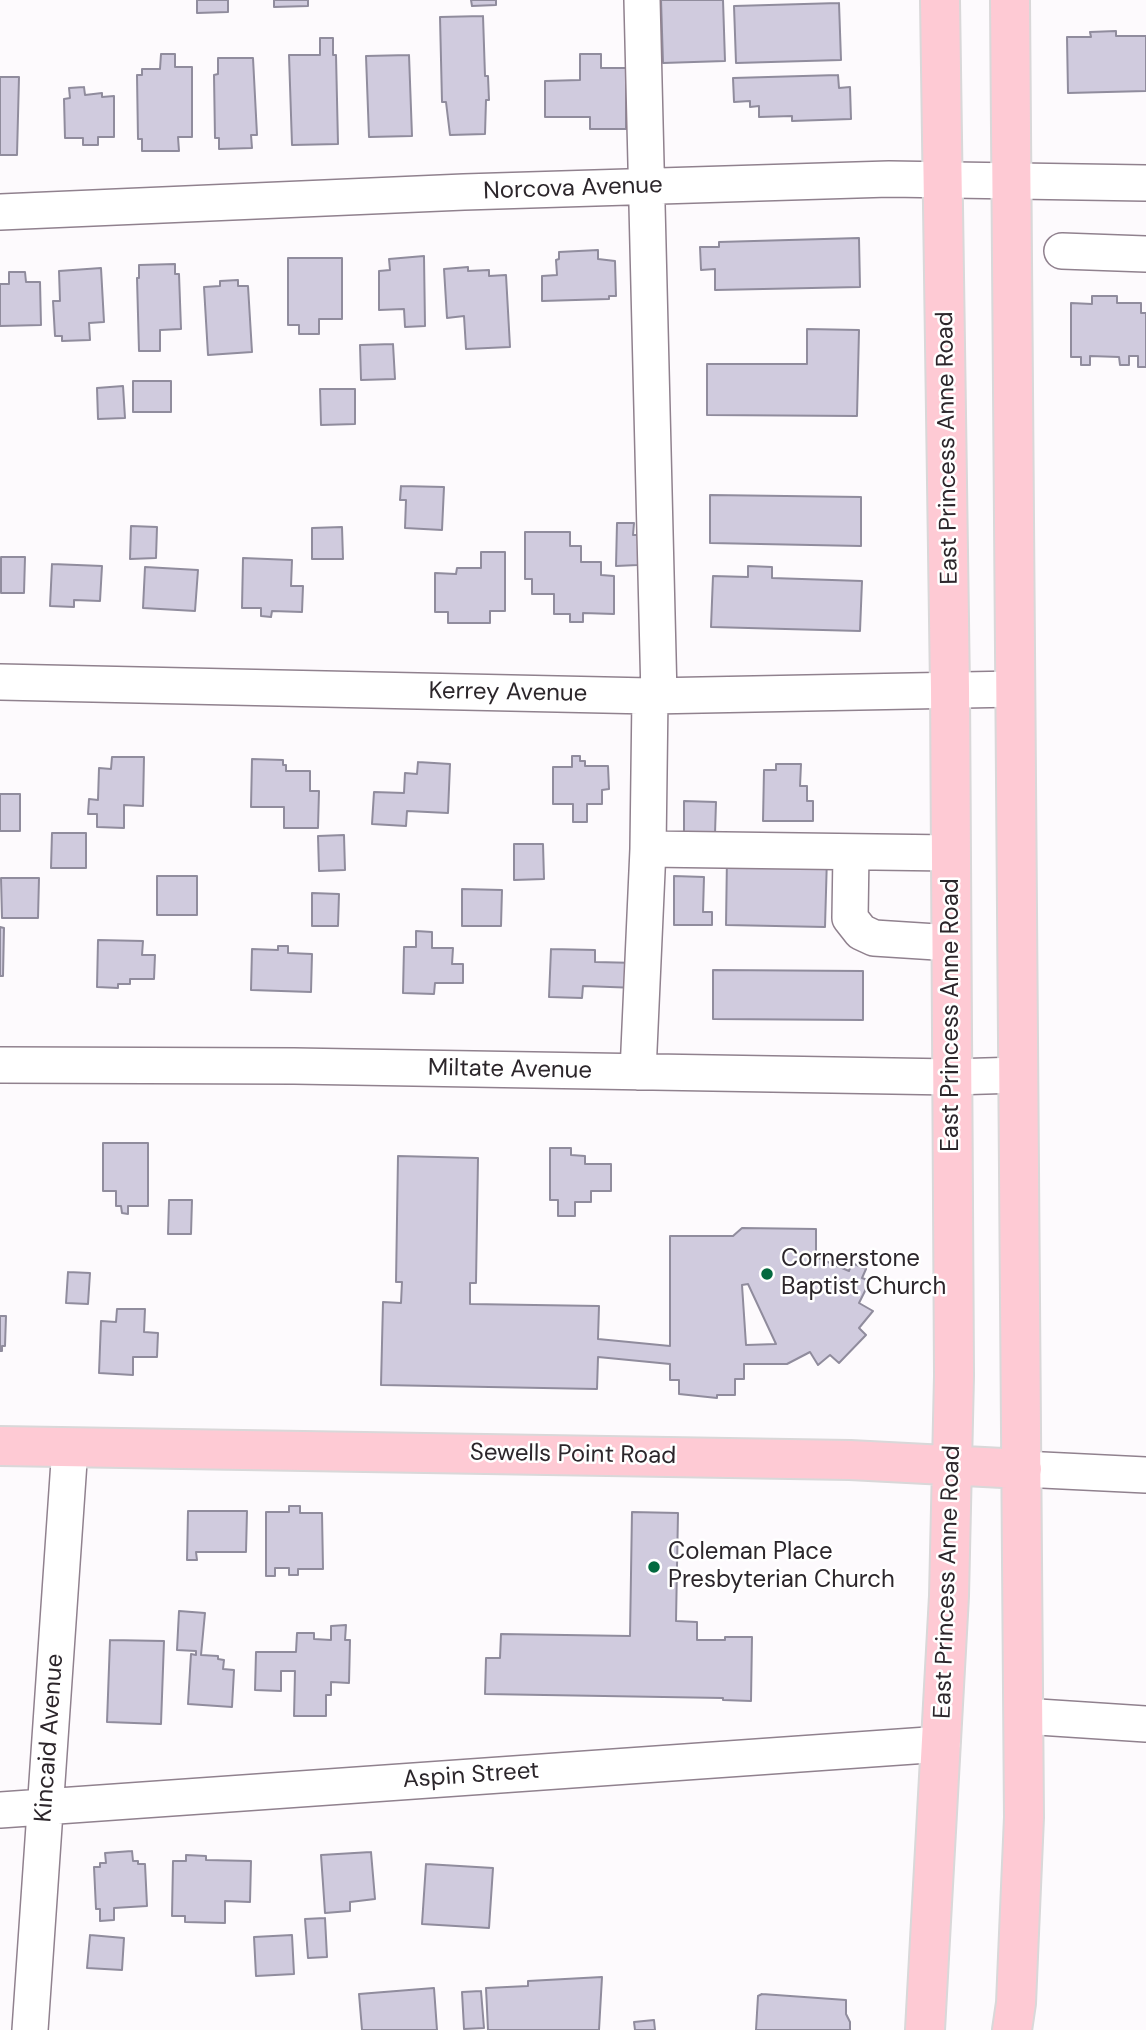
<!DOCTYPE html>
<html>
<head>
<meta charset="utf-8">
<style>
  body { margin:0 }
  canvas { display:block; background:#fdfafd }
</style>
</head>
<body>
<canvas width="1146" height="2030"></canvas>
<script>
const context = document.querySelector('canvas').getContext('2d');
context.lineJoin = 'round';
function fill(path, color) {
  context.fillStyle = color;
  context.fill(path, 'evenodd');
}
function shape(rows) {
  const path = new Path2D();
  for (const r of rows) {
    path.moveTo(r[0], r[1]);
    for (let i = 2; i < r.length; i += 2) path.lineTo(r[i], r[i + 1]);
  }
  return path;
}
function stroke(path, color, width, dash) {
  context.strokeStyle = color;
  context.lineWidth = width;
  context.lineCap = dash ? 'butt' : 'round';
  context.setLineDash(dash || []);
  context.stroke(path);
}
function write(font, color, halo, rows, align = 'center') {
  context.font = font + ' "DM Sans",sans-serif';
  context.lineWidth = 5;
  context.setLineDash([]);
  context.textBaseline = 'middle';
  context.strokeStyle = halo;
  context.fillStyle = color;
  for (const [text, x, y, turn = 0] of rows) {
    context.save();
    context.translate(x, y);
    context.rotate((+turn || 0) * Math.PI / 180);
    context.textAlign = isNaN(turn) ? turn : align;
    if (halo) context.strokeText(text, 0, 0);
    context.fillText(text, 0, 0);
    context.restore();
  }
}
const building = shape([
  [197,0,228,0,228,12,197,13,197,0],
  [274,0,308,0,308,6,274,7,274,0],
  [471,0,496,0,496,5,472,6,471,0],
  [661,0,723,0,725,61,663,63,661,0],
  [839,3,841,60,736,63,734,6,839,3],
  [483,16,485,76,488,76,489,100,486,100,485,134,450,135,446,102,442,102,440,17,483,16],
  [1116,31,1116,36,1146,36,1146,91,1068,93,1067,37,1091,37,1090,32,1116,31],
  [320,38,333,38,333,55,336,55,338,144,292,145,289,55,320,55,320,38],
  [161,54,175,54,175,67,192,67,192,137,178,137,179,151,142,151,142,139,138,139,137,75,142,75,142,69,160,69,161,54],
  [580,54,601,54,601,68,626,68,626,129,590,129,590,117,545,117,545,81,580,80,580,54],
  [409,55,412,136,369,137,366,56,409,55],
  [218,58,253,58,257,135,251,135,252,148,219,149,219,138,215,138,214,75,218,74,218,58],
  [838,75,839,88,850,87,851,119,792,121,792,116,759,117,759,106,750,107,750,101,734,102,733,78,838,75],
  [0,77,19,77,17,155,0,155,0,77],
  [84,87,85,95,102,93,102,97,114,96,114,137,98,137,98,145,83,145,83,138,65,138,64,99,70,98,69,88,84,87],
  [859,238,860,287,715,290,715,269,701,270,700,247,719,247,719,242,859,238],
  [598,250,598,259,615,261,616,296,609,296,609,299,542,301,542,276,557,275,556,260,559,259,559,252,598,250],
  [424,256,425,326,405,327,404,309,379,310,379,271,390,270,389,259,424,256],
  [288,258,342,258,342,319,319,319,319,334,299,334,299,325,288,325,288,258],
  [175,264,175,274,179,274,181,329,160,330,160,351,139,351,137,278,139,278,139,265,175,264],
  [468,267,468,271,489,270,489,276,506,275,510,347,466,349,464,316,447,318,444,269,468,267],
  [101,268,104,322,89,323,90,340,62,341,62,336,55,336,53,301,60,301,59,271,101,268],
  [9,272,25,272,26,282,40,282,41,325,0,326,0,284,9,284,9,272],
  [238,280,238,286,248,286,252,352,208,355,204,287,220,286,220,281,238,280],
  [1092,296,1117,296,1117,303,1141,303,1141,313,1146,313,1146,367,1138,367,1138,356,1129,356,1129,365,1120,365,1119,357,1090,356,1090,365,1081,365,1081,357,1071,357,1071,303,1092,304,1092,296],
  [807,329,859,330,857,416,707,415,707,364,807,364,807,329],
  [393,344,395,379,361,380,360,345,393,344],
  [133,381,171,381,171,412,133,412,133,381],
  [123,386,125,418,98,419,97,388,123,386],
  [320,389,355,389,355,424,321,425,320,389],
  [401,486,444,487,442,530,405,528,406,500,400,500,401,486],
  [710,495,861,497,861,546,710,543,710,495],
  [617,523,634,523,633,535,638,535,638,565,616,566,617,523],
  [131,526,157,527,156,558,130,559,131,526],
  [342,527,343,559,312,559,312,528,342,527],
  [525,532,570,532,570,546,581,546,581,562,601,562,601,575,614,576,614,614,583,613,583,622,570,622,570,614,554,614,554,594,532,594,532,579,525,579,525,532],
  [481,552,505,552,505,611,490,611,490,623,448,623,448,612,435,612,435,573,456,574,457,568,481,568,481,552],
  [1,557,25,557,24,593,1,593,1,557],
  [243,558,292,560,291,586,303,586,302,612,272,611,271,617,261,616,261,608,242,608,243,558],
  [52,564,102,566,100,601,74,600,74,607,50,606,52,564],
  [748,566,772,567,772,578,862,581,860,631,711,627,713,576,748,577,748,566],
  [145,567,198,570,195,611,143,608,145,567],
  [572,756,580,756,580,761,585,761,585,766,608,766,609,789,602,790,602,804,587,804,587,822,573,822,573,804,553,804,553,767,572,767,572,756],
  [112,757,144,757,143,806,124,805,124,828,97,827,97,814,88,814,89,799,98,800,99,768,111,769,112,757],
  [252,759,283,760,283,765,286,765,286,771,310,771,310,791,319,791,318,828,284,828,284,807,251,807,252,759],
  [418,762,450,764,448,813,407,811,406,826,372,824,374,792,404,793,405,773,417,774,418,762],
  [776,764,801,764,800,786,807,786,807,801,813,801,813,821,763,821,764,770,776,770,776,764],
  [0,794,20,794,20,831,0,831,0,794],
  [684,801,716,802,715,834,684,833,684,801],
  [52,833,86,833,86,868,51,868,52,833],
  [344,835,345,870,319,871,318,836,344,835],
  [514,844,543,844,544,879,514,880,514,844],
  [727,856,827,857,825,927,726,925,727,856],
  [157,876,197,876,197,915,157,915,157,876],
  [674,876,704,877,703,912,712,912,712,925,674,925,674,876],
  [1,878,39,878,38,918,2,918,1,878],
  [462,889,502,890,501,926,462,926,462,889],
  [312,893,339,894,338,926,312,926,312,893],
  [0,927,4,928,3,976,0,976,0,927],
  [416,931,432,932,432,948,453,948,452,964,463,964,463,983,435,983,434,994,403,993,404,947,416,947,416,931],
  [98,940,143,941,142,955,155,955,154,979,130,979,130,984,118,984,118,988,97,987,98,940],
  [278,946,288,946,288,953,312,954,311,992,251,990,252,949,278,950,278,946],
  [551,949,595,950,595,962,638,963,637,988,583,986,582,998,549,997,551,949],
  [713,970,863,971,863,1020,713,1019,713,970],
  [103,1143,148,1143,148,1206,128,1206,128,1214,122,1213,121,1206,116,1206,116,1191,103,1191,103,1143],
  [550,1148,571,1148,571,1155,585,1156,585,1164,611,1164,611,1191,591,1191,591,1202,575,1202,575,1216,558,1216,558,1200,550,1200,550,1148],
  [398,1156,478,1158,476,1283,470,1283,470,1304,599,1306,598,1339,670,1346,670,1236,733,1236,742,1228,816,1229,816,1257,849,1271,852,1263,866,1269,862,1278,870,1281,859,1303,873,1311,859,1328,866,1335,839,1363,830,1355,818,1365,810,1352,787,1364,744,1364,744,1379,735,1379,735,1395,717,1395,717,1398,679,1394,679,1380,670,1380,670,1364,598,1357,597,1389,381,1385,383,1302,401,1303,402,1282,396,1282,398,1156],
  [748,1284,776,1344,746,1345,742,1285,748,1284],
  [169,1200,192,1200,191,1234,168,1234,169,1200],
  [68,1272,90,1273,88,1304,66,1303,68,1272],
  [117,1309,145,1309,144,1332,158,1333,157,1357,133,1357,133,1375,99,1373,101,1321,116,1322,117,1309],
  [0,1316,6,1316,5,1346,2,1346,2,1351,0,1351,0,1316],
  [289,1506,300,1506,300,1513,322,1513,323,1569,298,1569,298,1575,289,1575,289,1568,275,1568,275,1576,266,1576,266,1512,289,1512,289,1506],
  [188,1511,247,1511,246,1552,196,1552,197,1560,187,1560,188,1511],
  [632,1512,678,1513,676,1621,697,1622,697,1640,725,1640,725,1637,752,1637,751,1701,723,1700,723,1698,485,1694,486,1658,500,1658,501,1634,630,1636,632,1512],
  [179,1611,205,1613,201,1655,218,1656,218,1659,224,1660,223,1669,234,1670,232,1707,188,1704,191,1654,196,1655,196,1651,177,1650,179,1611],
  [346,1625,345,1640,350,1640,349,1683,331,1682,331,1695,326,1695,326,1716,294,1716,295,1671,281,1671,281,1691,255,1690,256,1652,296,1652,297,1633,314,1633,314,1639,331,1640,331,1626,346,1625],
  [110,1640,164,1641,161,1724,107,1722,110,1640],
  [132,1851,133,1861,138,1861,138,1864,145,1864,147,1906,114,1908,114,1920,100,1921,100,1909,96,1909,94,1867,100,1867,100,1863,106,1863,105,1853,132,1851],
  [371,1852,375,1899,350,1902,350,1911,325,1913,321,1855,371,1852],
  [186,1855,206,1856,206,1860,251,1861,250,1902,225,1901,225,1923,185,1922,185,1916,172,1916,173,1861,186,1861,186,1855],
  [426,1864,493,1868,489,1928,422,1924,426,1864],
  [325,1918,327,1957,308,1958,305,1919,325,1918],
  [90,1935,124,1938,122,1970,87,1968,90,1935],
  [292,1935,294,1974,256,1976,254,1937,292,1935],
  [602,1977,599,2030,488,2030,486,1988,528,1986,528,1981,602,1977],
  [434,1988,437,2030,362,2030,359,1994,434,1988],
  [481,1991,484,2028,464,2029,462,1992,481,1991],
  [762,1994,846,2000,846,2014,850,2022,850,2030,756,2030,758,1996,762,1994],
  [654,2020,655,2030,635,2030,634,2022,654,2020]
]);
fill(building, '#d0cbde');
stroke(building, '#908c9d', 2);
const minor = shape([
  [642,0,659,696],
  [0,212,464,192,889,179,1146,183],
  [1062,251,1146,254],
  [0,682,650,696,1016,689],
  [648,849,951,853],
  [851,852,850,918,861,932,874,938,952,943],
  [0,1065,294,1066,952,1077,1019,1075],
  [638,1072,648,849,650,696],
  [1022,1469,1146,1475],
  [1023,1716,1146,1724],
  [0,1810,942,1744],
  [30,2030,70,1447]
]);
const major = shape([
  [1010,0,1024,1817,1016,2003,1012,2030],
  [0,1446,850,1460,1022,1469],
  [925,2030,949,1596,954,1376,950,688,940,0]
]);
stroke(minor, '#90818e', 38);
stroke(major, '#d9d8d9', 42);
stroke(minor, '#fff', 35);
stroke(major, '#fecad4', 38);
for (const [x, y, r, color] of [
  [767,1274,7,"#03693f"],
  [654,1567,7,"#03693f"]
]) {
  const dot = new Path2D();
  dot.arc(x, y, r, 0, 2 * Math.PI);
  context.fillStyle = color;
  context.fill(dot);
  stroke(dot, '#fff', 2.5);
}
write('24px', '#2c262b', '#fff', [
  ["Norcova Avenue",573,189,-2],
  ["East Princess Anne Road",948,448,-91],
  ["Kerrey Avenue",508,693,1],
  ["East Princess Anne Road",952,1015,-90],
  ["Miltate Avenue",510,1070,1],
  ["Sewells Point Road",573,1455,1],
  ["East Princess Anne Road",948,1582,-88],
  ["Kincaid Avenue",50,1738,-86],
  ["Aspin Street",471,1776,-4]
]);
write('24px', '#2c262b', '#fff', [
  ["Cornerstone",781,1260],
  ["Baptist Church",781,1288],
  ["Coleman Place",668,1553],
  ["Presbyterian Church",668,1581]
], 'left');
</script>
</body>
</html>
